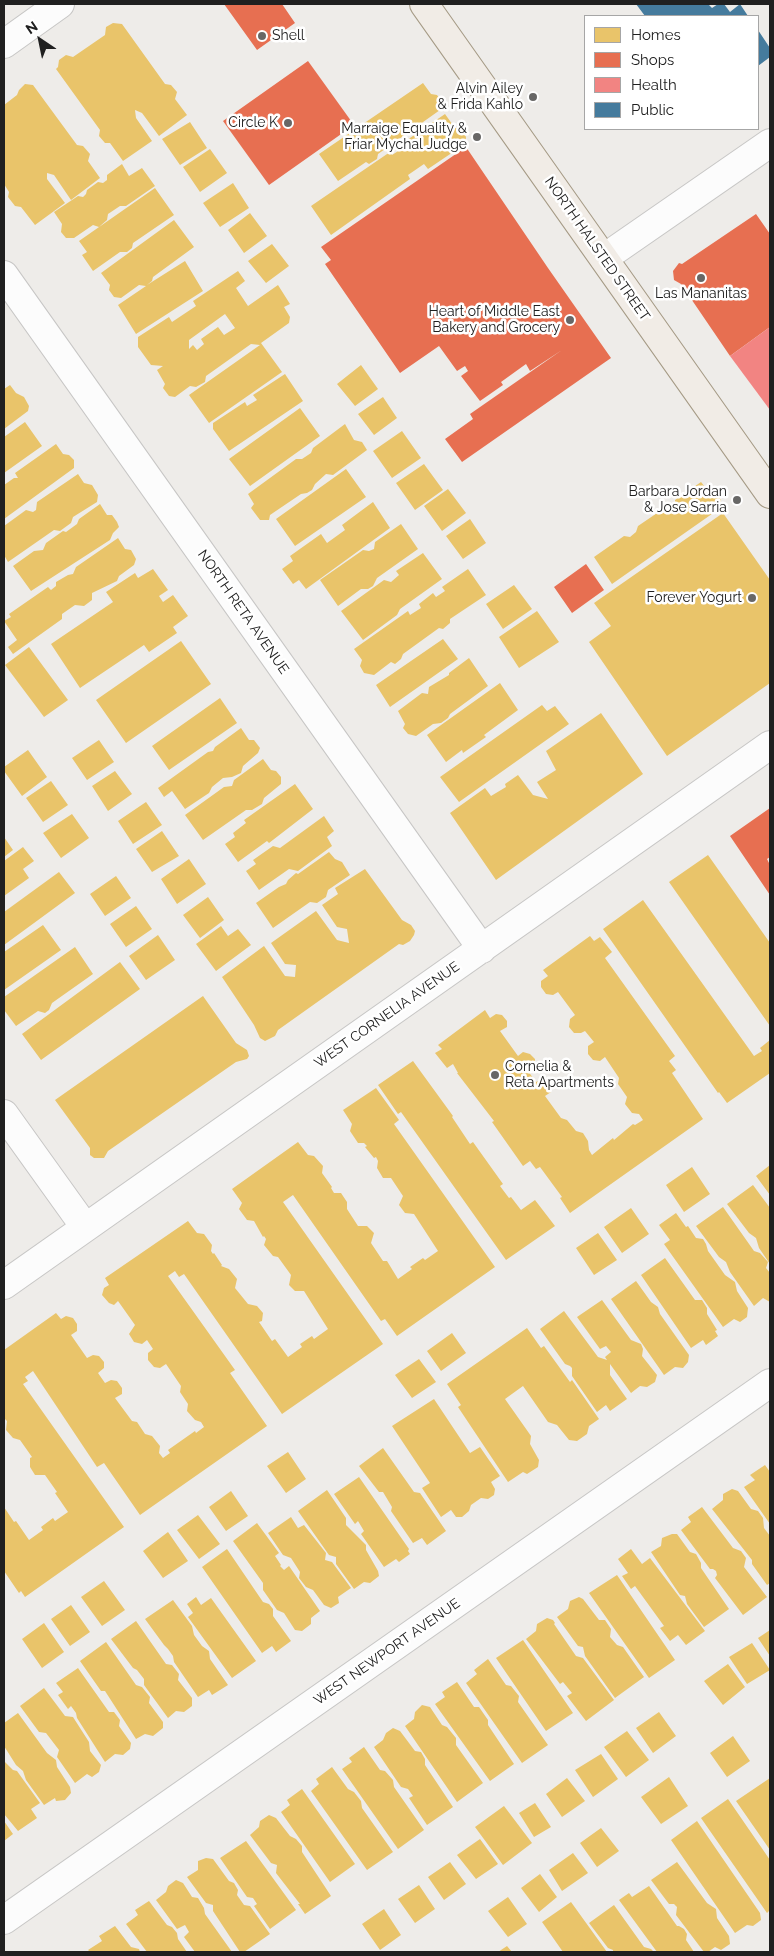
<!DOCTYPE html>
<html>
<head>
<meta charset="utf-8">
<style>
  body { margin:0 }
  #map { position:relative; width:774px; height:1956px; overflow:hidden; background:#eeece9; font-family:Raleway,sans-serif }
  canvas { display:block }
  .frame { position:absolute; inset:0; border:5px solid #202020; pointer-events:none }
  .legend { position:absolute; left:584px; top:15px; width:175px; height:115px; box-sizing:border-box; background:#fff; border:1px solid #a6a6a6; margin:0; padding:6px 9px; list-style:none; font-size:15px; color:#202020 }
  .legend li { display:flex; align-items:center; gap:10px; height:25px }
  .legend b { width:25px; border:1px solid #a6a6a6 }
  .north { position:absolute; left:15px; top:15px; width:50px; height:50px; -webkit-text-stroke:4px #fff; paint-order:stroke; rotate:326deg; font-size:14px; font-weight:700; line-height:20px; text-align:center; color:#202020 }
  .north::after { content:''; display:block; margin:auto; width:18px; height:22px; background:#202020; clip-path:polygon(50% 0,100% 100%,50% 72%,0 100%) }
</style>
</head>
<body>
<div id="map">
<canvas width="774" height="1956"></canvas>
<div class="frame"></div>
<ul class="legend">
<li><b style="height:14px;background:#e9c46a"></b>Homes</li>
<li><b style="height:14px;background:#e76f51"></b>Shops</li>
<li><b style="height:14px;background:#f28482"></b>Health</li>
<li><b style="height:14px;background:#457b9d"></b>Public</li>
</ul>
<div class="north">N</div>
</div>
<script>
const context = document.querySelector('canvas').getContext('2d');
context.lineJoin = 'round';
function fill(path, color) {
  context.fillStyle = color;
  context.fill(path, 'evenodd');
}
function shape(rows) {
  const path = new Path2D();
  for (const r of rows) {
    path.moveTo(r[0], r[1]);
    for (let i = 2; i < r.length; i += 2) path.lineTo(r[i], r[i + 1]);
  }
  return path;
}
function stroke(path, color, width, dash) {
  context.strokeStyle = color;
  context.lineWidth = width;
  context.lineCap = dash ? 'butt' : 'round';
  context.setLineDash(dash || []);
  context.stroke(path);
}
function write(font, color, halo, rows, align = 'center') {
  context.font = font + ' Raleway,sans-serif';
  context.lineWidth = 5;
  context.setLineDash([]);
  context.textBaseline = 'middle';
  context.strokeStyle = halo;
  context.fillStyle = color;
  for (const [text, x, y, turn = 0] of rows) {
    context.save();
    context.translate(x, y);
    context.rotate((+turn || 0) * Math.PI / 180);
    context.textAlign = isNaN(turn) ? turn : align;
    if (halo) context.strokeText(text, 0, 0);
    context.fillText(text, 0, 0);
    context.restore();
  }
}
fill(shape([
  [113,23,122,24,165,84,171,85,177,92,175,99,187,115,159,136,142,113,135,110,136,118,152,141,123,161,110,143,105,143,99,136,100,130,56,69,58,67,59,60,66,55,73,57,105,35,106,27],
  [423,83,431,94,437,95,441,101,440,110,378,154,377,159,369,164,366,162,338,181,319,154],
  [25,84,33,85,77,145,83,146,90,154,88,161,100,178,71,200,54,175,47,173,47,179,65,203,35,225,21,207,15,206,8,197,9,192,4,184,4,105,17,95,19,90],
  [445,114,455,128,461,128,466,137,465,144,428,169,424,164,408,175,410,179,331,235,311,206,390,152,392,155,406,146,407,140],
  [190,122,207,148,180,165,162,139],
  [210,149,227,173,200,192,183,167],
  [122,164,129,176,142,168,155,186,126,206,120,206,108,214,107,220,99,227,93,225,74,238,66,238,61,232,62,224,54,212,78,196,83,197,86,194,87,190,98,182,103,183,107,180,107,175],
  [233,183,249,208,220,227,203,203],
  [155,188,174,215,133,243,132,248,127,252,120,252,93,271,82,255,87,252,79,241],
  [250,213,267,236,244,253,228,230],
  [174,220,194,247,153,277,152,281,147,285,185,261,203,291,136,334,118,305,146,286,139,285,121,298,114,297,109,290,110,285,101,273],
  [272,244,289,266,266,283,248,261],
  [238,271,245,281,236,288,248,306,278,285,290,304,284,307,290,317,289,323,261,343,282,372,209,423,189,395,260,345,251,344,206,376,205,382,196,387,190,386,175,397,169,396,163,388,165,384,157,370,163,366,151,365,138,347,138,337,169,317,172,322,196,306,193,301],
  [225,314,235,328,224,335,218,327,201,339,204,344,197,350,193,345,189,349,189,340],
  [361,365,378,389,355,406,337,384],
  [285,374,303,401,229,451,213,429,213,423,245,402,247,406,257,400,253,395],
  [10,385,16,393,24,397,29,406,28,411,4,429,4,389],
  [383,397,397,418,374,435,358,414],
  [300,408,320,436,250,486,229,459],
  [25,422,42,446,4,473,4,437],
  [345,424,354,440,362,442,367,450,333,475,326,474,315,484,312,490,307,493,301,494,270,515,269,520,260,520,251,508,254,504,248,494,296,459,302,459,311,453,313,448],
  [402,431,421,458,392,478,373,451],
  [56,444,63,454,69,455,74,460,74,468,4,519,4,485,14,478,18,478,15,473],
  [424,464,443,490,415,510,396,483],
  [346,469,366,497,295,546,276,519],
  [78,474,84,483,92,485,98,495,97,502,73,517,71,523,60,531,54,530,8,562,4,555,4,526,26,510,33,512,36,510,37,502],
  [701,482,709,492,716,494,721,500,719,509,612,584,594,557,624,536,630,537,636,532,638,526,663,509,669,511,675,507,675,500],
  [448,489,466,513,442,531,424,506],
  [373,502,390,528,306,589,299,580,293,584,282,569,293,561,290,556,321,534,327,543,345,530,342,525],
  [100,504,107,515,112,515,117,522,119,527,113,533,110,540,31,591,13,566,34,551,43,550,46,543,63,531,66,532,77,524,79,519],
  [723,513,770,580,770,683,667,756,589,642,611,626,594,603],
  [470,519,486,543,463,559,446,536],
  [401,524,418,549,377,578,373,586,368,589,361,589,338,606,320,580,363,550,369,551,374,549,375,542],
  [118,538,125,549,131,550,136,559,134,565,119,576,117,581,92,593,92,600,84,606,75,605,62,614,62,619,13,654,8,647,17,640,4,621,11,617,9,614,48,587,51,590,56,586,56,582,68,575,73,574,76,567],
  [423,553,442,579,400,609,397,615,363,640,341,611,384,580,391,582,399,575,396,571],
  [153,569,168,590,159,596,163,602,173,595,188,616,173,627,177,633,149,652,144,645,80,688,51,644,113,602,106,592,135,573,138,578],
  [468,569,486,595,450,619,450,623,443,629,439,628,403,654,401,659,395,664,391,662,374,675,364,673,360,666,362,660,354,649,408,611,410,615,421,608,419,604,433,593,436,597,445,591,442,587],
  [514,585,532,609,503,629,486,604],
  [537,611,559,642,519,668,499,637],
  [443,639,458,659,390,707,376,685],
  [181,641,211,684,126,743,96,700],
  [29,647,68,700,44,717,5,665],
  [469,658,488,686,450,714,448,718,441,723,433,724,416,736,408,734,403,728,405,724,398,711,422,693,428,694,429,687,449,675,449,673],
  [500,683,518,710,484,735,486,737,463,753,462,750,446,762,427,735],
  [220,698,237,723,169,770,152,746],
  [542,705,547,711,555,706,569,724,459,802,440,777],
  [601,713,643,774,496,880,450,813,485,788,491,796,506,787,505,784,518,775,533,795,548,799,537,782,556,770,546,751],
  [241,728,249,740,254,740,260,748,258,753,243,766,241,773,232,777,223,778,212,787,209,793,185,809,172,791,164,797,158,788,208,752,213,751,215,747],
  [99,740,114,762,87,780,72,758],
  [28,750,47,777,22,796,4,771,4,767],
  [263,759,271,770,276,771,281,777,281,784,264,798,262,804,252,810,246,810,203,840,185,815,224,787,232,786,234,780],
  [115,771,132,794,108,811,92,786],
  [51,781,68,805,43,822,26,798],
  [295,784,313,809,269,843,267,841,238,862,225,844,235,837,233,833,246,823,244,820],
  [146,802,162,825,133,844,118,821],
  [72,814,89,838,61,858,43,833],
  [324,816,334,831,327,837,332,846,298,871,289,869,259,890,246,871,256,864,253,860,273,846,280,848],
  [162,831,179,856,152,872,136,849],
  [4,837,13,850,4,857],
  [23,847,34,861,23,869,29,878,4,896,4,861],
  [329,852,335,859,342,862,350,875,328,890,326,897,317,903,310,902,273,928,256,903,279,887,286,884,288,880,296,873,298,874],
  [708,855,770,943,770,1026,669,882],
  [189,859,206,884,177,904,161,879],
  [365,869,402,920,411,925,415,931,414,935,410,941,403,945,399,944,278,1030,275,1036,265,1041,260,1038,254,1025,222,977,264,946,285,976,295,977,296,965,285,964,271,943,316,911,337,940,349,943,347,929,337,927,322,905,338,894,335,888],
  [59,872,75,893,4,945,4,912],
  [116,876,131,898,105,916,90,894],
  [208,897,224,920,200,938,183,915],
  [643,900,754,1056,762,1051,760,1048,770,1040,770,1073,727,1103,719,1092,718,1093,603,929],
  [136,906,152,929,126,947,110,924],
  [43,925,61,950,4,990,4,952],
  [221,926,228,936,238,929,251,945,216,971,196,944],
  [158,935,175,960,146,980,129,956],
  [590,936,594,941,600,937,612,952,605,958,675,1056,669,1061,676,1070,672,1073,703,1119,570,1213,560,1198,562,1197,540,1167,536,1169,530,1161,523,1166,492,1122,494,1121,457,1073,458,1073,453,1064,447,1068,435,1053,442,1049,438,1045,485,1010,490,1018,496,1014,502,1015,507,1021,507,1027,500,1031,518,1056,523,1052,530,1054,535,1059,535,1066,528,1071,536,1082,541,1079,548,1080,552,1085,551,1092,545,1096,561,1118,567,1120,576,1131,583,1133,588,1141,589,1150,592,1155,613,1138,614,1140,633,1124,635,1125,643,1120,639,1114,632,1113,625,1104,627,1097,618,1084,619,1078,605,1057,600,1061,593,1060,588,1054,588,1046,594,1042,585,1031,581,1033,574,1033,569,1027,570,1019,575,1015,558,992,553,995,546,994,541,987,541,981,548,976,543,970],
  [75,947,93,974,52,1003,49,1010,45,1013,38,1011,16,1026,4,1010,4,997],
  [120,962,140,989,41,1060,22,1034],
  [203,996,236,1043,247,1050,249,1056,247,1059,236,1062,108,1151,104,1158,94,1158,90,1155,90,1148,55,1100],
  [413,1061,453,1116,452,1117,470,1144,473,1142,503,1184,500,1186,509,1198,511,1197,521,1210,535,1200,555,1226,506,1260,401,1112,398,1114,378,1085],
  [376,1088,399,1120,394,1124,495,1267,397,1336,385,1319,381,1321,293,1195,283,1202,383,1344,282,1414,184,1274,179,1277,175,1271,168,1276,235,1370,230,1373,267,1426,140,1515,104,1463,97,1467,33,1371,25,1377,28,1381,23,1384,124,1527,25,1597,21,1591,19,1593,4,1571,4,1507,14,1522,16,1521,29,1540,43,1530,41,1527,53,1518,55,1521,68,1512,55,1493,57,1492,45,1475,35,1475,30,1467,30,1458,32,1457,20,1440,13,1438,6,1430,7,1421,4,1418,4,1350,56,1313,61,1319,66,1316,73,1318,77,1324,77,1331,71,1335,87,1358,93,1355,99,1356,104,1362,104,1368,98,1373,105,1383,111,1380,117,1381,122,1388,122,1394,115,1398,132,1421,137,1422,145,1434,152,1436,160,1446,159,1453,163,1458,170,1453,168,1450,195,1431,196,1433,204,1427,201,1422,195,1420,187,1411,188,1404,180,1392,181,1386,166,1364,160,1368,154,1367,148,1360,148,1353,153,1349,147,1340,142,1344,134,1342,129,1334,135,1325,118,1301,114,1305,109,1303,102,1295,104,1288,109,1285,105,1278,188,1221,197,1233,204,1234,212,1245,211,1251,213,1254,214,1253,222,1265,221,1266,229,1269,237,1279,235,1288,248,1304,257,1306,263,1313,262,1321,259,1322,272,1341,275,1339,288,1357,302,1347,300,1344,312,1336,314,1339,328,1329,304,1291,295,1291,289,1285,291,1275,278,1257,273,1256,264,1245,266,1239,264,1236,263,1237,254,1221,247,1220,239,1209,242,1203,232,1189,298,1142,308,1155,314,1156,323,1166,322,1173,332,1187,331,1188,334,1193,341,1193,347,1202,347,1209,358,1226,367,1226,374,1233,371,1243,383,1261,387,1261,398,1279,412,1269,410,1267,423,1258,425,1260,438,1251,414,1214,405,1213,399,1205,403,1196,391,1178,383,1178,377,1168,378,1161,376,1157,374,1158,365,1147,367,1146,364,1143,358,1143,350,1131,352,1124,343,1110],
  [770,1165,770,1195,756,1176],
  [692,1167,710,1194,684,1212,666,1185],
  [753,1185,770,1208,770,1264,759,1248,756,1238,749,1233,727,1204],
  [723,1207,754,1251,760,1253,768,1262,766,1268,770,1273,770,1302,763,1298,754,1306,730,1272,726,1262,719,1257,696,1226],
  [631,1208,649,1234,622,1253,604,1227],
  [676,1213,686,1227,688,1226,696,1238,703,1239,706,1244,708,1251,725,1275,735,1282,737,1291,748,1308,747,1317,740,1322,734,1319,723,1327,664,1244,670,1240,659,1225],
  [598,1233,617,1260,594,1275,576,1248],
  [665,1258,695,1300,702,1300,707,1308,707,1314,717,1330,715,1331,718,1336,706,1345,703,1340,691,1348,641,1275],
  [636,1281,651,1302,658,1307,660,1314,689,1355,688,1362,683,1368,675,1367,664,1375,611,1299],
  [602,1300,631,1340,641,1344,643,1349,642,1356,657,1375,655,1382,647,1387,640,1386,631,1393,610,1364,610,1375,627,1399,610,1411,606,1405,597,1412,572,1376,572,1368,570,1366,565,1364,540,1329,564,1311,598,1357,607,1360,605,1357,611,1352,606,1346,600,1349,577,1317],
  [527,1328,541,1348,544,1346,570,1382,572,1380,599,1419,589,1426,587,1434,577,1441,569,1440,557,1425,548,1422,523,1386,505,1399,531,1436,530,1444,539,1460,538,1467,527,1474,523,1472,508,1482,458,1407,461,1405,447,1384],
  [452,1333,466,1353,441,1371,427,1351],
  [419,1359,436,1382,412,1398,395,1375],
  [434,1399,470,1453,480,1447,500,1476,491,1482,495,1489,494,1495,488,1499,481,1498,471,1505,469,1511,462,1517,456,1517,451,1510,441,1517,422,1488,430,1483,392,1426],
  [383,1448,414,1492,420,1493,446,1531,427,1545,422,1538,413,1543,391,1511,392,1507,383,1492,379,1492,359,1466],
  [288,1452,306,1479,286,1493,267,1466],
  [765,1465,770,1472,770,1524,744,1487,755,1480,750,1475],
  [359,1477,409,1549,408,1551,410,1554,399,1562,396,1559,384,1567,361,1534,364,1531,358,1521,355,1524,334,1494],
  [732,1489,738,1491,751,1509,758,1511,763,1518,764,1528,770,1536,770,1583,767,1585,752,1564,752,1560,712,1509,723,1500,723,1494],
  [327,1490,346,1518,346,1525,366,1545,366,1550,378,1571,379,1576,370,1583,364,1582,354,1589,336,1564,336,1557,329,1555,298,1511],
  [231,1491,248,1516,226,1531,209,1507],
  [702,1507,733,1548,741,1551,746,1558,744,1567,767,1597,743,1615,715,1578,717,1575,716,1571,713,1569,710,1569,681,1530,691,1522,688,1517],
  [198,1515,220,1544,199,1559,177,1530],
  [291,1517,298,1528,304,1525,326,1553,325,1560,332,1562,351,1588,338,1597,339,1603,331,1608,324,1605,313,1590,306,1587,299,1578,300,1572,291,1558,283,1555,268,1533],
  [257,1523,279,1553,275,1556,281,1565,280,1566,284,1570,289,1566,320,1611,311,1618,311,1624,302,1631,295,1630,284,1613,277,1610,263,1590,263,1583,233,1541],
  [168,1532,188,1561,163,1578,143,1551],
  [672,1534,677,1534,690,1552,696,1554,701,1563,701,1568,729,1609,704,1627,687,1604,685,1596,680,1595,651,1552,661,1546,662,1538],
  [227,1549,263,1602,269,1604,273,1609,273,1616,291,1641,276,1652,272,1646,262,1653,202,1567],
  [631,1549,642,1564,650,1558,705,1631,686,1645,678,1635,670,1641,660,1628,664,1626,635,1586,631,1589,622,1576,628,1573,618,1559],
  [617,1575,675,1660,649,1678,589,1593],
  [104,1581,125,1610,102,1626,81,1597],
  [196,1597,201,1605,211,1598,256,1661,232,1678,188,1617,193,1613,187,1604],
  [579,1597,583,1599,599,1620,605,1620,611,1629,610,1637,617,1645,623,1647,644,1677,615,1698,585,1656,583,1647,578,1646,557,1617,568,1609,570,1601],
  [173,1600,192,1626,194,1635,202,1646,209,1651,210,1659,228,1685,212,1695,209,1690,198,1697,174,1662,173,1656,168,1649,164,1645,145,1619],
  [71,1605,90,1632,70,1646,51,1619],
  [547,1618,553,1620,555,1623,554,1624,576,1656,583,1658,614,1700,586,1721,567,1696,572,1693,563,1682,560,1684,526,1639,536,1631,537,1624],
  [136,1621,166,1664,172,1665,179,1674,178,1680,192,1698,192,1706,184,1712,176,1711,168,1718,144,1685,144,1679,137,1670,133,1668,111,1639],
  [44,1623,64,1652,42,1668,22,1639],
  [770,1630,770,1656,758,1638],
  [523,1640,573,1713,546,1731,496,1658],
  [106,1642,136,1685,142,1687,150,1697,149,1703,163,1722,163,1728,153,1736,145,1734,136,1739,105,1691,101,1691,80,1661],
  [752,1643,770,1670,747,1684,729,1657],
  [488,1659,506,1685,511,1686,519,1696,518,1702,548,1745,522,1763,466,1683,477,1674,474,1670],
  [728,1664,745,1687,723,1705,704,1681],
  [78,1668,109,1712,114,1712,120,1720,119,1726,131,1743,130,1749,123,1755,115,1754,105,1762,77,1718,76,1713,71,1706,68,1709,58,1695,63,1692,56,1683],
  [457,1682,474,1707,479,1707,488,1720,488,1725,514,1764,490,1781,435,1704,445,1697,442,1692],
  [44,1688,65,1716,73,1717,89,1742,90,1751,101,1765,99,1772,92,1777,87,1774,75,1783,57,1757,59,1750,46,1733,39,1732,20,1706],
  [422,1705,430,1707,442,1725,447,1727,456,1738,456,1745,483,1783,457,1802,405,1726,414,1719,415,1712],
  [659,1712,676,1736,653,1753,636,1728],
  [18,1713,47,1753,56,1760,57,1767,70,1787,71,1793,65,1800,56,1801,55,1798,44,1805,26,1780,23,1771,16,1765,4,1746,4,1723],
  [393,1728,400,1731,415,1751,421,1752,425,1759,425,1765,453,1807,427,1825,409,1798,413,1796,408,1789,401,1787,374,1747,383,1740,386,1733],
  [627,1731,649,1760,626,1777,604,1747],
  [733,1736,750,1761,727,1777,710,1753],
  [364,1747,380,1770,385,1771,393,1780,394,1787,424,1830,398,1849,342,1769,352,1762,349,1758],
  [601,1754,618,1779,593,1797,575,1770],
  [4,1761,13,1770,17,1771,40,1803,31,1809,37,1818,18,1831,4,1814],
  [332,1767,348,1789,354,1792,361,1801,362,1808,393,1852,367,1870,311,1791,319,1784,316,1779],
  [669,1777,688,1806,661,1824,641,1797],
  [567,1778,585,1801,562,1817,546,1794],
  [770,1778,770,1850,736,1801],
  [302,1789,355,1864,330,1882,281,1812,290,1805,287,1800],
  [728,1799,770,1860,770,1910,767,1913,701,1818],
  [535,1803,551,1827,534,1837,519,1813],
  [504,1806,532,1843,503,1865,475,1827],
  [269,1815,276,1818,290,1836,296,1839,302,1846,302,1852,331,1896,305,1914,298,1904,300,1904,276,1873,277,1865,271,1863,250,1835,259,1827,260,1821],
  [4,1821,13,1834,4,1841],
  [697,1821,760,1913,761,1920,753,1926,747,1925,735,1933,671,1840],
  [601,1828,619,1851,597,1867,580,1843],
  [480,1839,498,1864,476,1879,457,1855],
  [246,1841,296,1910,270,1929,254,1906,257,1904,253,1898,247,1897,220,1858],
  [573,1853,588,1873,562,1891,549,1870],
  [206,1858,213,1859,229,1881,234,1883,238,1890,237,1895,244,1905,250,1906,270,1934,244,1952,240,1952,213,1911,213,1905,206,1903,187,1877,198,1870,198,1861],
  [450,1862,466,1884,444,1900,428,1877],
  [677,1862,707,1903,716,1909,717,1918,729,1936,730,1944,721,1950,715,1947,708,1952,704,1952,676,1915,677,1907,674,1904,669,1904,651,1880],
  [540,1874,557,1897,539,1912,521,1888],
  [176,1880,183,1883,192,1897,198,1898,204,1908,205,1914,232,1952,195,1952,184,1937,189,1932,185,1925,177,1929,156,1900,166,1892,168,1886],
  [419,1885,435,1909,415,1923,398,1899],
  [649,1886,677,1926,679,1926,684,1929,687,1934,686,1940,694,1952,657,1952,619,1900,629,1893,632,1897],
  [508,1897,527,1924,508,1937,488,1911],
  [149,1901,167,1925,172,1927,177,1933,178,1939,187,1952,147,1952,126,1924,138,1915,135,1910],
  [571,1902,607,1952,563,1952,542,1922],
  [614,1905,644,1947,651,1949,654,1952,613,1952,613,1950,608,1948,589,1923],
  [384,1909,401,1935,380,1950,362,1924],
  [115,1926,131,1947,139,1949,140,1952,90,1952,88,1950,102,1941,99,1936],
  [507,1946,512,1952,498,1952]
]), '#e9c46a');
fill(shape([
  [224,4,282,4,295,23,257,50],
  [308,61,354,125,269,185,223,121],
  [466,147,548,268,611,358,462,462,445,439,473,419,470,414,562,350,530,371,526,364,501,382,503,385,480,401,461,376,468,371,465,366,457,371,439,346,400,373,325,264,331,260,321,247],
  [494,306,498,312,486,320,482,315],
  [756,214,770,234,770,327,730,356,681,284,674,280,673,271,679,263,682,264],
  [586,564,604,590,572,613,554,587],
  [770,808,770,857,767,859,770,865,770,895,730,836]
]), '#e76f51');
fill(shape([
  [770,327,770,410,730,356]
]), '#f28482');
fill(shape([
  [636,4,708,4,712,8,718,4,724,4,730,12,740,4,748,16,645,16],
  [758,30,770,48,770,57,758,66]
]), '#457b9d');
const minor = shape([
  [4,44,60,4],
  [604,258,770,143],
  [4,275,482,949],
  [4,1114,85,1227],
  [4,1285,770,745],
  [4,1920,770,1383]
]);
const major = shape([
  [424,4,770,494]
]);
stroke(minor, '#c7c6c5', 30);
stroke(major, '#a59a85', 30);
stroke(minor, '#fcfcfc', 28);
stroke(major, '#f1ece6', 28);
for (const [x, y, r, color] of [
  [262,36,5,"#686766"],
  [533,97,5,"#686766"],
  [288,123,5,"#686766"],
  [477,137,5,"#686766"],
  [701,278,5,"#686766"],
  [570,320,5,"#686766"],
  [737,500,5,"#686766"],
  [752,598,5,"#686766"],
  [495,1075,5,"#686766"]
]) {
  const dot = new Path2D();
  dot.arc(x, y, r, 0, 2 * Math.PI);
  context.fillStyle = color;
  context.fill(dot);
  stroke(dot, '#fff', 2);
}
write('14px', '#202020', '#fff', [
  ["Shell",272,36,"left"],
  ["Alvin Ailey",523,89],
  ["& Frida Kahlo",523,105],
  ["Circle K",278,123],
  ["Marraige Equality &",467,129],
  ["Friar Mychal Judge",467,145],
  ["Las Mananitas",701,294,"center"],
  ["Heart of Middle East",560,312],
  ["Bakery and Grocery",560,328],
  ["Barbara Jordan",727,492],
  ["& Jose Sarria",727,508],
  ["Forever Yogurt",742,598],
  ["Cornelia &",505,1067,"left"],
  ["Reta Apartments",505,1083,"left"]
], 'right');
write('14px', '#202020', '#fff', [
  ["NORTH HALSTED STREET",597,249,55],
  ["NORTH RETA AVENUE",243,612,55],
  ["WEST CORNELIA AVENUE",387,1015,-35],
  ["WEST NEWPORT AVENUE",387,1652,-35]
]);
</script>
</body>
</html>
